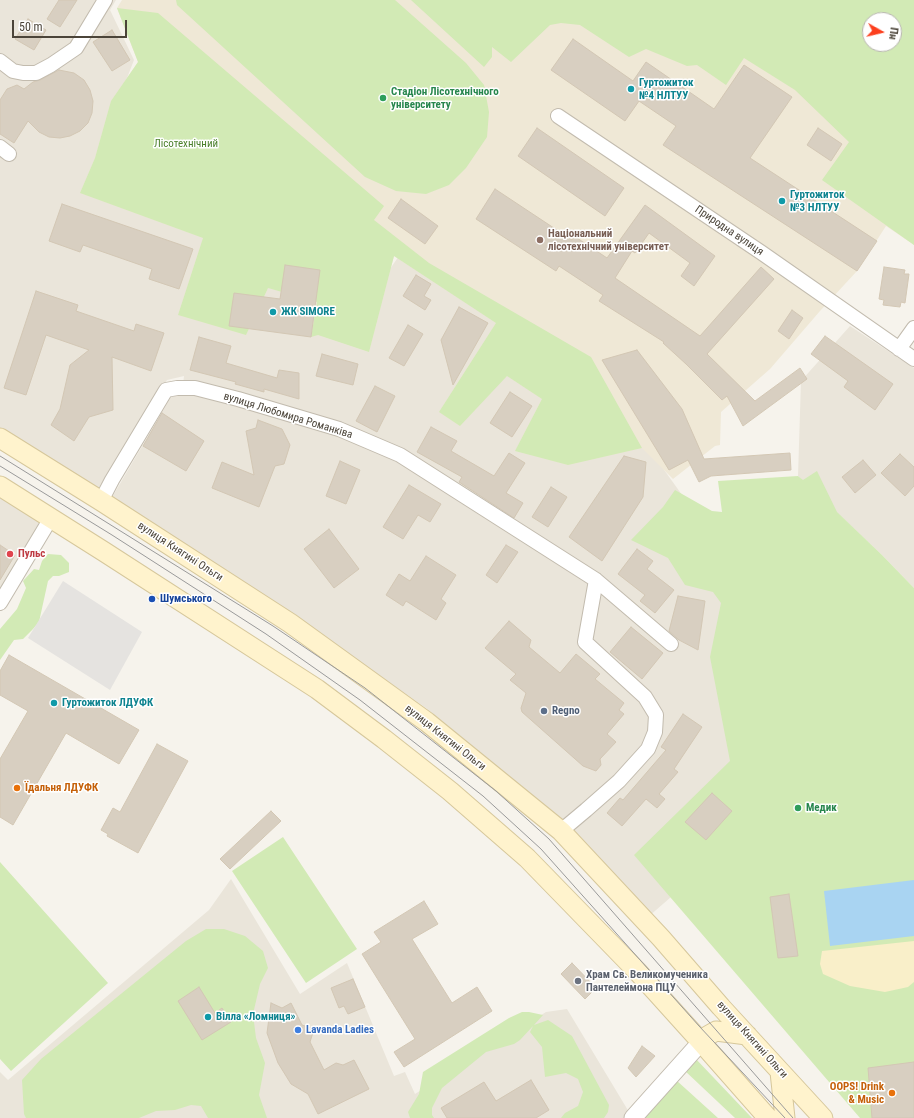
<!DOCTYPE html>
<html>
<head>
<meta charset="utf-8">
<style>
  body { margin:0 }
  #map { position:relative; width:914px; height:1118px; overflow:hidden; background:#f6f3ec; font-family:"Roboto Condensed",sans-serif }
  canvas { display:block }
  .north { position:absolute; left:862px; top:12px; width:40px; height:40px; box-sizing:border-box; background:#fff; border:1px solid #b7b4b0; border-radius:50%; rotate:98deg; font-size:11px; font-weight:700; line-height:16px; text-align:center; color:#4b4439 }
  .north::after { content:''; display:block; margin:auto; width:14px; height:18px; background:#fc3f1d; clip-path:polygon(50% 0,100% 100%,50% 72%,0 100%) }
  .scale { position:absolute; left:12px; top:20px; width:115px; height:18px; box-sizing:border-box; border:2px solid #4b4439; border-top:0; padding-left:5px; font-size:12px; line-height:14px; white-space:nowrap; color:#4b4439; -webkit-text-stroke:3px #fff; paint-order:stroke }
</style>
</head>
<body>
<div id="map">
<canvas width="914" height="1118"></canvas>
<div class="north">Пн</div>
<div class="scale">50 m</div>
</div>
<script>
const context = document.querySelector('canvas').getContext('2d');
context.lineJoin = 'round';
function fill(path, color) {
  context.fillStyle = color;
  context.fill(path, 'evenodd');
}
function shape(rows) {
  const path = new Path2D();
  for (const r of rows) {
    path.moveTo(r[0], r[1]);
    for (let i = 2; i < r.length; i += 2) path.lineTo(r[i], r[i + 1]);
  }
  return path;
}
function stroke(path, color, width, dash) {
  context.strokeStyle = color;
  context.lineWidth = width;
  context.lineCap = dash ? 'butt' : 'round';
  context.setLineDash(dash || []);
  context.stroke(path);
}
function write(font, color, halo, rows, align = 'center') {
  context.font = font + ' "Roboto Condensed",sans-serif';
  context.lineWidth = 3;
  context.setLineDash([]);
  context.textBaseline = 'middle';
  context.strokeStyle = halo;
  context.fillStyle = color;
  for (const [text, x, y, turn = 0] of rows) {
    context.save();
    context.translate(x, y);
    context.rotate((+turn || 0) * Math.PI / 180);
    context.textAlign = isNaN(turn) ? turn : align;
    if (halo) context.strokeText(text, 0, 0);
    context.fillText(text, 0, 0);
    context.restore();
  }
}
fill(shape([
  [0,0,116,0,110,10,134,60,94,163,390,269,403,250,588,364,690,506,748,580,769,812,648,917,527,791,426,708,289,612,111,499,171,397,182,394,184,376,167,380,98,489,0,429],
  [850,326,914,368,914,588,882,555,798,476,801,381],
  [0,492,36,514,40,528,0,591],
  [231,879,300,994,347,963,394,1076,405,1072,415,1094,546,1012,567,1009,629,1112,624,1118,0,1118,0,1072,8,1080,209,910]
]), '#eae5da');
fill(shape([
  [122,0,914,0,914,245,886,226,857,271,820,311,770,369,721,412,720,445,715,446,673,479,642,448,568,465,515,451,542,399,507,376,460,426,439,412,496,323,394,256,369,352,318,335,311,337,317,302,268,288,246,335,178,315,203,238,80,193,95,158,111,101,138,62,117,8],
  [870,20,894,20,894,44,870,44]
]), '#efe8d6');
fill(shape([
  [176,0,395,0,466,63,484,85,489,112,487,137,466,168,449,185,426,194,396,191,365,177,177,5],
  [411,0,914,0,914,245,822,180,849,142,795,90,744,58,726,85,697,65,687,66,646,49,629,57,580,25,561,23,550,25,511,62,492,47,492,57,484,67],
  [870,20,894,20,894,44,870,44],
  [117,8,158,13,384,206,374,220,429,263,591,357,642,448,568,465,515,451,542,399,507,376,460,426,439,412,496,323,394,256,369,352,318,335,311,337,317,302,268,288,246,335,178,315,203,238,80,193,95,158,111,101,138,62],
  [817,471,837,512,882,555,914,588,914,1118,860,1118,634,855,730,761,710,657,721,603,713,592,685,585,668,558,631,540,663,507,675,490,712,511,722,512,718,481,798,476,803,480],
  [48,554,61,555,69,563,69,572,59,576,53,576,48,581,39,622,33,629,23,639,14,640,0,660,0,629,17,609,26,588,23,581,34,569,39,570,42,561],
  [283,837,357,949,306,983,232,871],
  [0,862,108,983,11,1071,0,1059],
  [206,929,224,929,245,936,263,951,268,968,260,984,253,1014,256,1038,265,1063,259,1095,267,1118,208,1118,201,1106,191,1105,175,1110,156,1111,139,1118,26,1118,24,1114,22,1080,41,1059,186,941],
  [522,1012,529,1012,543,1015,534,1025,548,1020,572,1036,609,1105,608,1112,604,1118,561,1118,565,1113,578,1106,583,1092,578,1079,566,1073,545,1077,542,1047,530,1032,533,1026,520,1040,514,1044,486,1052,442,1088,432,1108,432,1115,434,1118,410,1118,408,1112,419,1094,423,1072,509,1018],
  [695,1058,752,1118,735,1118,684,1070],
  [676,1080,718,1118,642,1118]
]), '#d2eab5');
fill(shape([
  [914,941,914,982,908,987,885,992,850,986,823,974,820,964,822,951]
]), '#f9efc9');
fill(shape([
  [63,581,142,632,110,690,28,638]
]), '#e5e3e0');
fill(shape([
  [914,880,914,936,830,946,824,891]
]), '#a9d4f2');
const building = shape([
  [59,0,77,0,60,27,47,19,59,0],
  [28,19,46,30,34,50,15,39,28,19],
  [112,30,130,60,112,71,93,42,112,30],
  [573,39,633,81,646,62,714,109,744,65,792,97,750,158,877,241,857,271,663,145,676,126,639,101,625,121,551,70,573,39],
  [59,70,74,73,84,80,90,90,93,101,92,113,88,123,80,131,70,136,60,138,49,137,39,132,28,121,14,143,0,134,0,100,7,89,17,85,24,89,33,82,40,80,59,70],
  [537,128,624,188,605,216,518,156,537,128],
  [818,128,842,144,831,161,807,145,818,128],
  [495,189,572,240,574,236,607,258,645,205,715,256,694,286,681,276,690,263,649,233,635,253,632,251,615,278,700,336,761,267,774,279,707,354,755,401,800,368,807,379,743,426,727,396,722,400,686,364,663,343,664,342,599,301,603,295,559,266,556,271,476,219,495,189],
  [401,199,438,226,425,244,388,218,401,199],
  [62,204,193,249,179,289,149,279,152,269,83,245,80,252,49,241,62,204],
  [285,265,320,270,311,337,229,326,234,293,280,299,285,265],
  [884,267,905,270,904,274,909,274,905,303,901,302,900,307,883,305,884,300,879,299,884,267],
  [416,275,431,284,424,296,431,300,425,310,403,296,416,275],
  [36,291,78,305,76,311,134,331,136,324,164,333,151,371,112,357,113,410,89,417,74,441,51,425,60,409,70,365,89,350,46,335,26,395,4,388,36,291],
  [459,307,488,323,453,385,441,340,459,307],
  [792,310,803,318,789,339,778,331,792,310],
  [408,325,423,334,404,366,389,358,408,325],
  [825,336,893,384,875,410,844,387,848,381,811,354,825,336],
  [199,337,231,346,226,363,277,378,279,370,299,373,299,399,264,389,264,392,235,384,236,382,190,370,199,337],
  [637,350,682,409,704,459,790,453,791,470,711,476,699,482,688,460,669,470,602,360,637,350],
  [322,354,358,364,353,385,316,376,322,354],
  [375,386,395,396,377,432,356,421,375,386],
  [510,392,532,406,512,437,490,423,510,392],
  [162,413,204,441,186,471,143,446,162,413],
  [258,420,282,429,290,445,284,464,275,466,259,507,212,488,222,462,254,475,246,431,256,428,258,420],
  [431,427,457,441,451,451,494,476,509,453,525,463,506,493,523,503,514,518,459,482,462,477,417,452,431,427],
  [900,454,914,467,914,486,905,496,881,473,900,454],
  [624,456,646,462,643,497,602,561,569,537,624,456],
  [863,460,876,475,855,493,842,477,863,460],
  [340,461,360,470,346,504,326,496,340,461],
  [409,485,441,504,430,522,418,515,403,539,383,527,409,485],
  [551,487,567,497,548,527,532,517,551,487],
  [329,529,359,569,334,588,304,549,329,529],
  [0,545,15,555,0,580,0,545],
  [506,545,518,552,497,583,486,575,506,545],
  [637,549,653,561,647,569,674,590,655,613,640,601,645,595,618,574,637,549],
  [426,556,456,575,441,599,446,603,436,620,406,601,403,606,386,595,399,574,410,581,426,556],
  [678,596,705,601,698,650,679,640,669,631,678,596],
  [509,621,531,640,529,647,560,673,576,654,600,674,595,679,624,703,619,710,624,714,607,734,616,742,600,759,601,765,596,771,583,766,522,712,521,708,526,693,510,680,516,674,485,648,509,621],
  [631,627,663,653,642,679,610,652,631,627],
  [9,655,139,730,119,764,66,733,13,825,0,817,0,759,28,711,0,695,0,671,9,655],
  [683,714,702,727,674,769,678,772,659,794,665,799,657,808,646,799,622,826,607,813,620,798,623,800,666,750,661,747,683,714],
  [157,744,188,761,138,853,107,836,108,834,101,830,113,808,120,812,157,744],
  [712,793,732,811,706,840,685,822,712,793],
  [271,811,281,821,230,869,220,859,271,811],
  [789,894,798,956,778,958,770,897,789,894],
  [424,901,438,924,412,939,452,1003,477,987,492,1011,404,1067,394,1052,415,1039,362,954,381,942,374,932,424,901],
  [572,963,596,988,585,999,561,974,572,963],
  [353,979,365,1007,348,1014,344,1006,339,1008,331,988,353,979],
  [199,987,215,1013,222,1008,231,1022,202,1040,178,1001,199,987],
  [271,1003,282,1008,291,1003,302,1025,314,1029,310,1042,324,1070,336,1063,343,1065,354,1060,369,1089,318,1114,308,1094,291,1084,278,1063,267,1033,271,1003],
  [642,1046,655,1056,636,1077,628,1068,642,1046],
  [914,1062,914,1118,872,1118,868,1068,914,1062],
  [531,1080,549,1110,536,1118,447,1118,441,1108,484,1082,496,1101,531,1080]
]);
fill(building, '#d8cfc1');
stroke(building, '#d3c7b4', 1);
const minor = shape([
  [0,61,13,71,23,73,36,73,51,65,76,48,105,0],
  [558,116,762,253,914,359],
  [0,147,9,154],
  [899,349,914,328],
  [101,501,112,480,166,390,177,388,195,388,238,399,339,429,400,455,596,580,671,644],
  [0,603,51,518],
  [561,831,586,810,619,781,648,749,655,732,656,715,645,697,585,642,596,580]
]);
const tertiary = shape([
  [633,1118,701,1042]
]);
const secondary = shape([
  [0,438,101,501,290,623,427,722,561,831,661,938,721,1007,823,1118],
  [0,486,103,551,317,689,384,739,450,791,527,858,637,971,701,1042,768,1118],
  [701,1042,709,1035,716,1031,747,1035],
  [780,1072,785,1118]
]);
stroke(minor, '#c2bbae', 16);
stroke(tertiary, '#c2bbae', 19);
stroke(secondary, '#d6c79b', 21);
stroke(minor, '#fff', 14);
stroke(tertiary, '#fff', 17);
stroke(secondary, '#fff3cd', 19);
stroke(shape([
  [0,456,273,626,365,688,496,791,549,839,793,1118],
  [0,466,112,535,266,634,360,700,483,796,541,849,699,1026,785,1118]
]), '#9a9a9a', 1);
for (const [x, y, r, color] of [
  [631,89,4,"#0f9aa8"],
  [383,98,4,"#2e9e5b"],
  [782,201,4,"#0f9aa8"],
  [540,240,4,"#8d6e63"],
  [273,312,4,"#0f9aa8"],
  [10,554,4,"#e0444e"],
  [152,599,4,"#1a4fb4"],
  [54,703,4,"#0f9aa8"],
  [544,711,4,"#5c6f8a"],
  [17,788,4,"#e8710a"],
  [798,808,4,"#2e9e5b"],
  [578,981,4,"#6b7280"],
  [208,1017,4,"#0f9aa8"],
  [298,1030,4,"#3f7fe0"],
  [892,1093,4,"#e8710a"]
]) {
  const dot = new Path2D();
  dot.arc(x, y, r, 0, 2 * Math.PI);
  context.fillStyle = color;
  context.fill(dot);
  stroke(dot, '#fff', 1.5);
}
write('bold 11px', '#0d838f', '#fff', [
  ["Гуртожиток",639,83],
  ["№4 НЛТУУ",639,96],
  ["Гуртожиток",790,195],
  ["№3 НЛТУУ",790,208],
  ["ЖК SIMORE",281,312],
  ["Гуртожиток ЛДУФК",62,703],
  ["Вілла «Ломниця»",216,1017]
], 'left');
write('bold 11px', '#27864d', '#fff', [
  ["Стадіон Лісотехнічного",391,92],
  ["університету",391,105],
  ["Медик",806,808]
], 'left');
write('11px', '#4a7f2a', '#fff', [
  ["Лісотехнічний",186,144]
]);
write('11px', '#4b4439', '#fff', [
  ["Природна вулиця",729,231,34],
  ["вулиця Любомира Романківа",288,416,17],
  ["вулиця Княгині Ольги",180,552,33],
  ["вулиця Княгині Ольги",445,738,38],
  ["вулиця Княгині Ольги",752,1040,48]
]);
write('bold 11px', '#785e54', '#fff', [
  ["Національний",548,234],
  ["лісотехнічний університет",548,247]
], 'left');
write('bold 11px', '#be3a42', '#fff', [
  ["Пульс",18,554]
], 'left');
write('bold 11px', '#164399', '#fff', [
  ["Шумського",160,599]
], 'left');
write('bold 11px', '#4e5e75', '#fff', [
  ["Regno",552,711]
], 'left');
write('bold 11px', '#c56008', '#fff', [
  ["Їдальня ЛДУФК",25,788],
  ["OOPS! Drink",884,1087,"right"],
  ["& Music",884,1100,"right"]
], 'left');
write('bold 11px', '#5b616d', '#fff', [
  ["Храм Св. Великомученика",586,975],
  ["Пантелеймона ПЦУ",586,988]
], 'left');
write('bold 11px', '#366cbe', '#fff', [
  ["Lavanda Ladies",306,1030]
], 'left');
</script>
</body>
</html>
